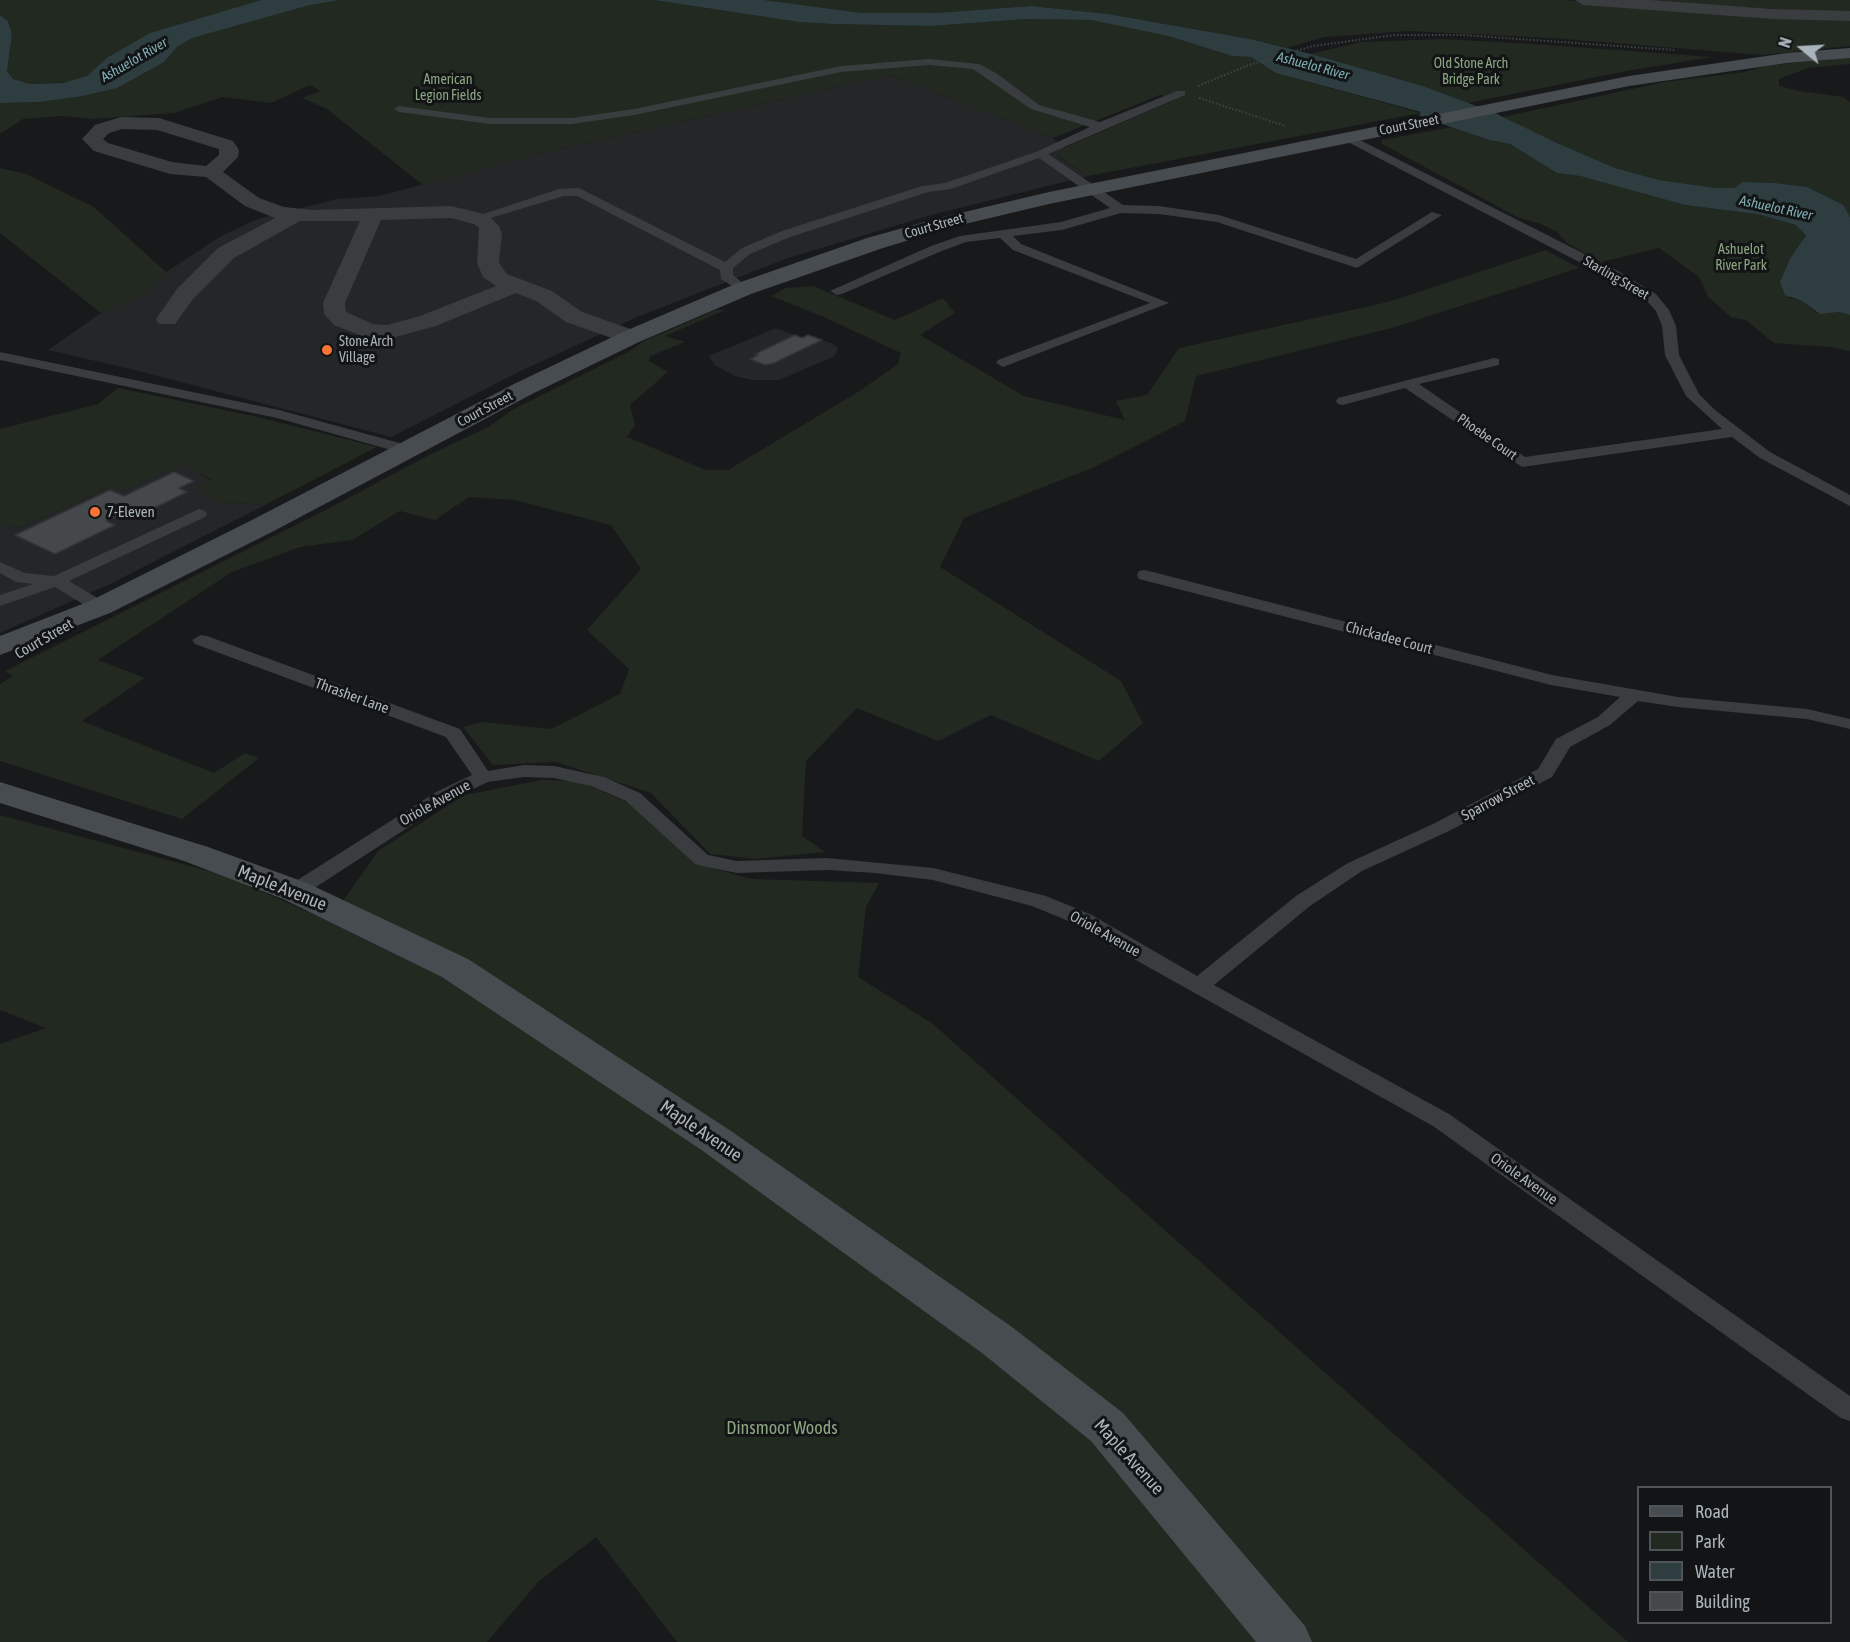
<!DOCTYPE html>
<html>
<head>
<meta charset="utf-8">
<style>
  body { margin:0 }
  #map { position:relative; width:1850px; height:1642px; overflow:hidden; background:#18191b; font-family:"Asap Condensed",sans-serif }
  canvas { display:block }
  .legend { position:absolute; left:1637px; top:1486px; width:195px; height:138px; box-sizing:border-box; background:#131416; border:2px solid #4f5458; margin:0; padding:8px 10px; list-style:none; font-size:18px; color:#aab5bb }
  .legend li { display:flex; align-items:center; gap:12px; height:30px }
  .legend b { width:30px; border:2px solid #4f5458 }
  .north { position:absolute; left:1772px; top:18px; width:60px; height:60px; -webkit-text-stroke:4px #131416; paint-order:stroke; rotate:288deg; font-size:16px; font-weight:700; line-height:24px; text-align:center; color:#aab5bb }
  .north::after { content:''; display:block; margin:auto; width:21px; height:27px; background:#aab5bb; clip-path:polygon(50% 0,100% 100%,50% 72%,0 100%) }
</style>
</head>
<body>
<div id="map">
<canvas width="1850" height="1642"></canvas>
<ul class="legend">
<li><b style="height:8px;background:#474c50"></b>Road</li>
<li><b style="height:16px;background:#222920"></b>Park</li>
<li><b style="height:16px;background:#2e3e40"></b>Water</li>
<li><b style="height:16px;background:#44484b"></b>Building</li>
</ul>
<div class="north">N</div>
</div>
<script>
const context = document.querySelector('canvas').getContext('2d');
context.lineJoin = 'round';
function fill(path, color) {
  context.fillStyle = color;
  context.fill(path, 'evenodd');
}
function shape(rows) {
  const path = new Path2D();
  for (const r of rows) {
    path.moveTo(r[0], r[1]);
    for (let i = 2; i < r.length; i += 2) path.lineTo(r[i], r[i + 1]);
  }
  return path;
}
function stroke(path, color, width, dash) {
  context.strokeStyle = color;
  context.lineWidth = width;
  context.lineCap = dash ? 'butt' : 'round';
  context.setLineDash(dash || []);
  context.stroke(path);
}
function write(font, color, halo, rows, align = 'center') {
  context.font = font + ' "Asap Condensed",sans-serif';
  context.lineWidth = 6;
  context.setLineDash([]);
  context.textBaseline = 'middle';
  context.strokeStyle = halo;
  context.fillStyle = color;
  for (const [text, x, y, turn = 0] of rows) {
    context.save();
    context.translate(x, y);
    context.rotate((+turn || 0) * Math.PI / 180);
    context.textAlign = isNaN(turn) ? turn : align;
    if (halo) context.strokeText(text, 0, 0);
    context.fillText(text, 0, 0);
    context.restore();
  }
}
fill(shape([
  [890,75,1053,138,1064,148,1058,157,1088,176,931,215,788,258,637,317,519,372,391,437,139,371,48,350,101,313,146,293,166,272,223,235,258,219,337,199,379,196,546,152],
  [776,328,802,338,808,335,831,343,838,348,835,356,779,380,752,380,735,376,714,365,709,356],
  [183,463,212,481,198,488,218,502,265,505,108,585,0,633,0,525,20,528,112,486,125,491]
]), '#242628');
fill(shape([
  [0,0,261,0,150,33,108,57,87,76,73,82,30,84,13,79,7,71,12,34,8,21,0,15],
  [340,0,654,0,799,22,832,24,931,26,1026,19,1091,20,1168,36,1232,56,1251,57,1276,73,1421,113,1088,176,1058,156,1064,148,1174,100,1160,95,1053,138,890,75,546,152,423,185,327,109,302,98,320,91,310,85,271,103,223,97,174,113,93,119,63,116,23,119,0,134,0,103,39,102,77,97,164,62,178,46,191,38,310,5],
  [764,0,1565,0,1664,9,1850,19,1850,46,1762,55,1552,38,1408,31,1324,37,1287,48,1250,39,1108,14,1031,6,935,13,862,13],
  [1608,0,1850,0,1850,13],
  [1444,39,1547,45,1713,57,1626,71,1468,103,1423,86,1311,54,1361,42],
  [1850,57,1850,64,1808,68,1779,79,1779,86,1799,91,1843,97,1850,102,1850,217,1842,205,1807,187,1775,183,1743,182,1734,188,1716,188,1659,180,1615,168,1557,143,1503,117,1664,82,1745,72,1765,66],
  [1452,127,1489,140,1510,144,1557,173,1580,176,1685,205,1757,214,1796,225,1806,234,1791,257,1789,298,1802,301,1817,313,1839,312,1850,315,1850,351,1830,347,1774,343,1746,320,1731,317,1708,297,1699,277,1659,248,1601,262,1567,243,1557,232,1539,223,1519,218,1382,144,1382,140],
  [0,168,26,174,94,207,166,272,147,293,101,313,0,233],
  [1546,250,1579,268,1392,328,1196,376,1185,421,1092,468,964,518,940,567,1121,681,1143,723,1099,761,991,715,938,741,857,708,806,761,802,836,825,852,755,859,710,854,651,793,556,762,493,765,463,727,482,722,551,729,620,694,629,669,587,630,641,569,611,525,514,500,469,497,435,520,400,511,352,540,300,547,232,572,98,660,145,678,82,721,214,773,245,753,259,758,182,819,0,761,0,684,12,676,5,671,320,513,431,454,488,427,512,410,630,351,642,342,716,310,725,310,665,336,685,342,650,356,649,361,668,372,630,405,635,425,627,437,706,470,728,470,861,390,898,364,901,353,824,317,771,296,786,288,813,286,895,320,943,298,955,313,920,335,1024,396,1125,420,1116,401,1147,395,1179,348,1388,302],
  [118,388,258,417,377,447,265,505,218,502,198,488,212,480,183,464,125,491,112,486,20,528,0,525,0,429,98,404],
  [542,780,578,781,629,803,694,863,752,879,879,883,866,907,858,977,933,1024,1628,1642,677,1642,596,1537,538,1582,487,1642,0,1642,0,1044,46,1028,0,1010,0,815,224,875,329,921,378,851,464,795]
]), '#222920');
fill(shape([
  [261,0,340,0,310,5,192,38,178,46,164,62,117,88,77,97,39,102,0,103,0,15,8,21,12,34,7,71,13,79,30,84,63,83,87,76,108,57,150,33],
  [654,0,764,0,862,13,935,13,1031,6,1108,14,1250,39,1311,54,1423,86,1495,113,1557,143,1615,168,1659,180,1716,188,1734,188,1743,182,1775,183,1807,187,1843,205,1850,217,1850,315,1839,312,1820,314,1802,301,1785,295,1780,282,1791,257,1806,235,1796,225,1757,214,1685,205,1580,176,1557,173,1510,144,1489,140,1425,118,1419,115,1421,112,1276,73,1251,57,1232,56,1168,36,1091,20,1026,19,931,26,832,24,799,22]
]), '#2e3e40');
const building = shape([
  [795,335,802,338,808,335,822,340,774,363,765,365,750,359,758,355,755,354,795,335],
  [174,472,194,481,179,488,187,492,142,514,131,509,106,521,115,525,55,554,15,535,110,490,124,496,174,472]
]);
fill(building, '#44484b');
stroke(building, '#323437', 1.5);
stroke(shape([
  [1198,86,1249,65,1313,46,1395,35,1462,35,1675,50],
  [1199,98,1286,126]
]), '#3f4447', 2, [1.5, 2]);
fill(shape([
  [929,59,979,64,996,73,1039,105,1100,122,1177,91,1185,91,1185,95,1048,154,1123,205,1159,206,1219,215,1356,259,1432,212,1442,215,1357,268,1217,222,1159,214,1121,213,1062,230,1013,236,1021,244,1169,303,1003,367,996,363,998,360,1150,303,1013,250,1000,238,966,242,939,252,842,294,837,295,830,291,931,246,960,236,1061,222,1110,208,1039,158,951,189,928,192,790,237,750,254,733,268,733,275,750,289,743,293,721,279,720,270,577,196,564,196,477,222,471,218,559,189,579,188,725,262,742,248,782,231,922,186,945,183,1036,152,1090,127,1031,109,973,69,929,65,841,72,634,115,572,124,490,124,399,112,394,109,399,106,490,118,572,118,634,109,841,66,929,59],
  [1344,136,1352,136,1618,271,1656,294,1669,310,1676,326,1679,355,1699,394,1715,410,1770,452,1850,495,1850,506,1760,458,1732,437,1522,467,1405,388,1343,405,1338,404,1336,401,1338,398,1494,358,1499,359,1499,365,1419,384,1525,457,1722,429,1686,396,1665,355,1662,326,1656,311,1646,300,1608,277,1344,140,1344,136],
  [0,352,279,410,414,447,417,450,409,455,277,418,0,360,0,352],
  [199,509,205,511,207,514,205,517,69,581,106,603,108,607,106,611,94,611,55,587,0,606,0,595,33,584,16,582,0,573,0,562,25,573,54,576,199,509],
  [1145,570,1552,675,1678,697,1807,709,1850,719,1850,729,1807,719,1678,707,1638,701,1610,725,1570,747,1552,777,1449,831,1362,871,1310,906,1214,985,1449,1114,1850,1396,1850,1421,1841,1418,1433,1126,1116,949,1078,925,1032,906,933,880,875,873,827,870,737,873,702,866,695,864,626,801,591,786,554,778,524,777,488,782,452,799,302,896,288,896,285,891,288,886,438,791,472,775,446,737,195,644,192,640,201,635,207,636,460,729,488,771,524,765,554,766,604,777,640,793,708,855,737,861,827,858,933,868,1046,896,1092,915,1197,976,1296,896,1348,863,1435,823,1538,769,1556,739,1598,717,1620,697,1551,685,1139,579,1137,575,1139,571,1145,570]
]), '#393d40');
fill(shape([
  [1575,0,1650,0,1773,9,1850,11,1850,21,1773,19,1583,5,1575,0],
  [121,117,159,118,233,141,239,150,238,157,223,172,259,198,284,207,312,210,451,206,488,215,499,226,502,233,499,263,507,274,552,291,582,312,639,332,643,337,639,342,623,342,566,322,536,301,516,293,436,326,388,339,362,336,334,325,324,314,323,303,360,221,300,221,234,258,193,299,175,324,159,324,156,319,177,289,218,248,275,218,245,206,206,177,170,174,94,151,82,139,95,125,121,117],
  [122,129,157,130,219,149,219,155,206,166,172,162,108,143,103,139,109,133,122,129],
  [451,218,474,224,479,228,477,263,483,277,496,286,420,316,387,325,373,324,346,312,345,303,381,220,451,218]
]), '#393d40');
fill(shape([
  [1850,48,1850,58,1787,63,1629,86,1049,204,952,227,883,248,751,294,639,342,534,393,272,532,110,613,0,655,0,636,90,601,252,520,516,383,623,332,735,284,867,238,939,218,1049,192,1629,76,1787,53,1850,48],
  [0,782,208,847,307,883,468,959,731,1131,1012,1327,1123,1413,1305,1626,1312,1642,1256,1642,1091,1441,982,1353,703,1151,442,977,283,899,184,861,0,803,0,782]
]), '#474c50');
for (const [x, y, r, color] of [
  [327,350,6,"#f87434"],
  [95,512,6,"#f87434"]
]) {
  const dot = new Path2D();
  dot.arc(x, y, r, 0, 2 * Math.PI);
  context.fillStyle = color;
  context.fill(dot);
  stroke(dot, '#131416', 2);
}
write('italic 14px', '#81afb6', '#131416', [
  ["Ashuelot River",134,60,-30],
  ["Ashuelot River",1313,66,15],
  ["Ashuelot River",1776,208,12]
]);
write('14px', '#8ba681', '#131416', [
  ["Old Stone Arch",1471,64],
  ["Bridge Park",1471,80],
  ["American",448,80],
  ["Legion Fields",448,96],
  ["Ashuelot",1741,250],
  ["River Park",1741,266]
]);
write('14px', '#aab5bb', '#131416', [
  ["Court Street",1409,125,-11],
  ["Court Street",934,226,-16],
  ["Starling Street",1616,278,30],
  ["Court Street",485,409,-28],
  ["Phoebe Court",1487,437,35]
]);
write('14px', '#aab5bb', '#131416', [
  ["Stone Arch",339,342],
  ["Village",339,358]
], 'left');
write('15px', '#aab5bb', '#131416', [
  ["7-Eleven",107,512]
], 'left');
write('15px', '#aab5bb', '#131416', [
  ["Chickadee Court",1389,638,15],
  ["Court Street",44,639,-30],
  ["Thrasher Lane",352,696,20],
  ["Sparrow Street",1498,798,-28],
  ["Oriole Avenue",435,803,-29],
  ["Oriole Avenue",1105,934,29],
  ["Oriole Avenue",1524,1179,35]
]);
write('18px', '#aab5bb', '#131416', [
  ["Maple Avenue",282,888,22],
  ["Maple Avenue",701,1131,34],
  ["Maple Avenue",1129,1457,48]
]);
write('18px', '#8ba681', '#131416', [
  ["Dinsmoor Woods",782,1428]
]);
</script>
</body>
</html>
